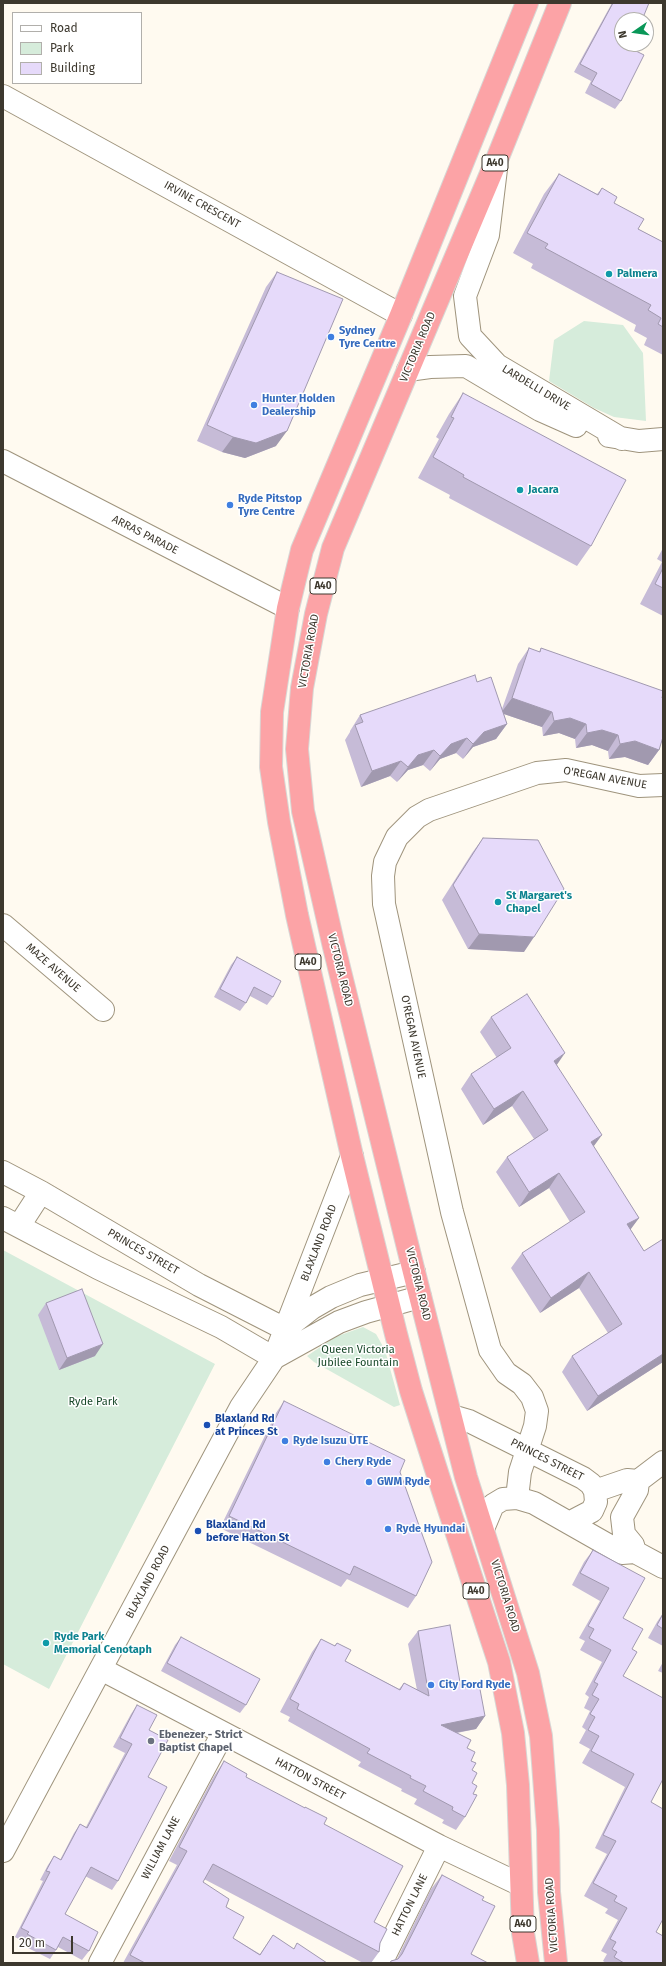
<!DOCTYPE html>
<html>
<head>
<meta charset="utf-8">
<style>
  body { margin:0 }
  #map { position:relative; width:666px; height:1966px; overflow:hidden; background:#fffaf0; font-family:"Fira Sans",sans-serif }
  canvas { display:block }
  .frame { position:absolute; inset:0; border:4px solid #3d382e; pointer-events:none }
  .legend { position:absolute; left:12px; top:12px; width:130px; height:72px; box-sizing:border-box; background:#fff; border:1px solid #b1afab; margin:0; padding:5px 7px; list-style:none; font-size:12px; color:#3d382e }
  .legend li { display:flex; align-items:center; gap:8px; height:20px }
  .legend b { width:20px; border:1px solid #b1afab }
  .north { position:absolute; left:614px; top:12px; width:40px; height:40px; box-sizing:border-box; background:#fff; border:1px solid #b1afab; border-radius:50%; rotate:257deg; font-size:11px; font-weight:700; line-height:16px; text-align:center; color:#3d382e }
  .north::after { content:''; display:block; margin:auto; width:14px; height:18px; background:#099758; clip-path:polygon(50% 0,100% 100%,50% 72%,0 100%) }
  .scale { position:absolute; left:12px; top:1936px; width:61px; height:18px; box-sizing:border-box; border:2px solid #3d382e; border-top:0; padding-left:5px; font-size:12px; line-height:14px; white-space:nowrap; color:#3d382e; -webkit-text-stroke:3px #fff; paint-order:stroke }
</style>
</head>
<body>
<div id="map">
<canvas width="666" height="1966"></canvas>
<div class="frame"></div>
<ul class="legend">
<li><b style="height:5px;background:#fff"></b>Road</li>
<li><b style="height:11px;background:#d6ecdb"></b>Park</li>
<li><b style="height:11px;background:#e6dafa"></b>Building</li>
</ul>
<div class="north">N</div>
<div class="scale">20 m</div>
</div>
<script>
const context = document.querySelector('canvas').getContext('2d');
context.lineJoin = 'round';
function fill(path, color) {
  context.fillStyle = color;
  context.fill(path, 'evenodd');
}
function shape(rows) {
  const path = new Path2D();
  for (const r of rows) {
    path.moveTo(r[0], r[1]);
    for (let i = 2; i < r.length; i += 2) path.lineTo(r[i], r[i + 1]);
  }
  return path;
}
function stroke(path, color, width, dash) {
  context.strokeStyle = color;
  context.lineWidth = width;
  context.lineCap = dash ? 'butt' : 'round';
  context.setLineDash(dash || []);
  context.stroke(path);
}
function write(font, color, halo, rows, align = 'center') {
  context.font = font + ' "Fira Sans",sans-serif';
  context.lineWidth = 3;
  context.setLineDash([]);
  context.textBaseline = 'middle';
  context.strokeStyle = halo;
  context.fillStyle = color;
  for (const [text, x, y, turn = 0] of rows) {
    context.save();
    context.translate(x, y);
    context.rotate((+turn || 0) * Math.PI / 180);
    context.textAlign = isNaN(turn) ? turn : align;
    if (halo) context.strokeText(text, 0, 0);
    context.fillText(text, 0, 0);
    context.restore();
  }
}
fill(shape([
  [584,321,623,325,643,353,646,421,614,417,594,408,549,381,554,340],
  [3,1250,215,1364,49,1689,3,1664],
  [363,1327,376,1334,385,1350,400,1405,394,1407,314,1362,307,1356,335,1337]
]), '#d6ecdb');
const minor = shape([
  [3,96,401,315],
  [496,169,488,235,465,296,470,336,497,365,622,439],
  [408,370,430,367,466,366,540,410,576,426],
  [609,436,639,441,663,439],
  [3,461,288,608],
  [3,925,103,1010],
  [3,1172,41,1192,199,1285,285,1329,312,1308,331,1297,360,1285,414,1272],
  [3,1218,98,1268,221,1327,274,1358],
  [19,1226,41,1192],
  [274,1358,339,1322,366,1312,420,1297],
  [452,1416,469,1421,583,1478,591,1484,595,1491,596,1502,592,1511,569,1523],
  [595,1491,627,1480,638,1481,663,1462],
  [517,1498,520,1472,535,1426,537,1411,532,1397,522,1384,506,1373,490,1350,452,1212,384,904,383,876,385,862,397,837,417,817,429,810,537,773,566,770,639,786,663,785],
  [483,1529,493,1505,503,1499,517,1498,534,1503,622,1553,635,1552,663,1567],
  [635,1552,633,1545,624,1534,622,1517,637,1490,638,1481],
  [101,1669,439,1846,521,1885],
  [3,1851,241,1407,274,1358,352,1156],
  [100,1963,223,1733],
  [381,1963,439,1846]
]);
const highway = shape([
  [527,3,401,315,302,550,288,608,272,712,271,767,279,822,297,915,352,1156,396,1334,411,1391,442,1488,499,1662,513,1733,518,1785,523,1933,528,1963],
  [556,1963,549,1892,548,1830,541,1736,528,1673,466,1477,414,1272,334,947,303,811,297,749,302,688,316,614,333,548,498,157,560,3]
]);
stroke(minor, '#9f947d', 24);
stroke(highway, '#d8d7d5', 24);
stroke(minor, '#fff', 22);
stroke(highway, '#fca3a6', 22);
fill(shape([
  [612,3,649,3,622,20,636,51,621,101,615,109,585,93,591,81,574,72],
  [559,174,597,194,602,188,614,203,638,229,663,242,663,355,644,345,647,338,634,331,636,325,531,268,533,264,513,253,544,194],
  [277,272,276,446,245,458,222,452,197,441,266,287],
  [463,393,591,546,577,566,449,498,450,495,418,478,439,439,436,437,449,414],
  [663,548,663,616,640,604,662,562,657,559],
  [529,648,539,652,541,648,662,698,659,750,648,765,625,757,609,759,608,751,592,745,576,748,575,739,559,733,543,736,542,727,504,714,507,724,496,739,473,747,463,759,456,753,440,759,430,771,423,765,408,770,397,782,390,776,361,787,345,740,350,732,350,731,360,715,477,682,502,709,518,664],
  [483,838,524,952,468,949,442,900,472,853],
  [237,957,273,997,267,1005,250,996,246,1003,240,1011,214,997,231,965],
  [491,1017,557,1065,593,1147,639,1218,630,1229,644,1251,663,1239,663,1362,587,1411,562,1372,572,1356,608,1333,579,1288,540,1313,511,1268,522,1253,570,1222,549,1188,519,1207,496,1172,507,1157,534,1139,512,1106,483,1125,461,1089,471,1074,497,1058,480,1032],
  [46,1303,95,1356,59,1370,38,1315],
  [284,1401,416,1596,408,1608,347,1579,341,1587,220,1528,276,1413],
  [593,1550,623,1618,632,1649,623,1676,651,1802,656,1932,663,1963,606,1963,603,1961,607,1954,601,1951,618,1920,605,1913,608,1909,584,1896,607,1854,595,1848,625,1787,582,1763,590,1749,579,1743,586,1730,582,1727,590,1711,584,1708,589,1697,585,1694,602,1662,580,1650,585,1641,579,1638,600,1601,572,1585,584,1562],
  [663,1613,663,1646,648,1638,657,1622],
  [418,1631,461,1688,485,1716,476,1729,457,1733,467,1748,472,1770,472,1783,473,1794,465,1817,456,1830,442,1823,444,1820,414,1804,417,1799,401,1791,402,1789,358,1766,361,1762,288,1721,290,1717,280,1712,312,1652,321,1639,334,1646,337,1643,345,1661,399,1689,404,1683,417,1690,408,1644],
  [181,1637,246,1705,240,1713,161,1671,175,1645],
  [663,1662,663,1673,658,1671],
  [137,1705,149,1730,148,1777,118,1881,112,1890,85,1876,65,1914,89,1951,82,1960,58,1947,50,1959,20,1944,22,1941,15,1937,43,1881,40,1880,48,1865,54,1856,60,1860,74,1833,80,1824,86,1827,125,1753,113,1747,131,1714],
  [224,1761,246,1777,324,1824,374,1922,380,1943,379,1952,371,1963,363,1963,204,1879,203,1882,226,1907,233,1938,260,1954,273,1935,293,1949,327,1963,123,1963,177,1865,169,1861,214,1776],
  [442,1875,482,1900,471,1954,488,1963,390,1963,391,1961,397,1959,431,1889]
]), '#c6bbd7');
fill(shape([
  [287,431,276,446,245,458,222,452,233,437],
  [512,698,552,712,542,727,501,713],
  [570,718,586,724,575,739,559,733,543,736,554,721],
  [507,724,496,739,473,747,463,759,473,744,484,732],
  [602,730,618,735,608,751,592,745,576,748,587,733],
  [467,738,456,753,440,759,430,771,440,756,451,744],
  [635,741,659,750,648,765,625,757,609,759,620,744],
  [434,750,423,765,408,770,397,782,408,767,418,755],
  [401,761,390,776,361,787,372,771],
  [479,934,534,937,524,952,468,949],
  [565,1053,554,1069,554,1061],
  [523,1091,512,1106,483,1125,494,1109],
  [602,1135,591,1150,591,1142],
  [559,1173,549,1188,519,1207,529,1192],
  [639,1218,628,1233,627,1224],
  [589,1272,579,1288,540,1313,551,1298],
  [103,1344,95,1356,59,1370,67,1358],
  [663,1354,663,1362,587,1411,598,1396],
  [485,1716,476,1729,432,1737,441,1725]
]), '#a199af');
const building = shape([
  [613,3,649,3,642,20,622,20,622,44,640,44,636,51,644,55,621,101,591,84,597,73,580,64,613,3],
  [559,174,598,195,602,188,617,197,614,203,644,219,638,229,663,242,663,327,658,324,661,318,648,310,651,305,545,248,548,244,527,233,559,174],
  [277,272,343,299,287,431,256,443,233,437,207,425,277,272],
  [463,393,626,480,591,546,463,477,464,475,433,457,454,418,451,417,463,393],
  [663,568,663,588,655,584,663,568],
  [529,648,540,652,541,648,663,691,663,694,662,698,663,699,663,737,659,750,635,741,620,744,618,735,602,730,587,733,586,724,570,718,554,721,552,712,512,698,529,648],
  [475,675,477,682,491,677,507,724,484,732,473,744,467,738,451,744,440,756,434,750,418,755,408,767,401,761,372,771,355,725,363,722,360,715,475,675],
  [483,838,538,840,564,889,534,937,479,934,453,885,483,838],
  [237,957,281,981,273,997,254,987,246,1003,220,989,237,957],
  [527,994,565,1053,554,1061,602,1135,591,1142,639,1218,627,1224,644,1251,663,1239,663,1354,598,1396,572,1356,622,1324,589,1272,551,1298,522,1253,585,1212,559,1173,529,1192,507,1157,548,1130,523,1091,494,1109,471,1074,511,1048,491,1017,527,994],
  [82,1289,103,1344,67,1358,46,1303,82,1289],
  [284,1401,405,1460,400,1472,432,1562,416,1596,354,1566,350,1575,229,1516,284,1401],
  [593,1550,645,1578,623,1618,643,1629,632,1649,637,1652,623,1676,663,1698,663,1779,651,1802,663,1809,663,1919,656,1932,663,1936,663,1963,624,1963,614,1957,617,1952,612,1949,616,1942,610,1939,627,1908,614,1901,617,1896,593,1883,616,1841,603,1835,634,1774,591,1751,599,1736,588,1730,595,1717,590,1714,599,1699,592,1695,598,1684,594,1682,611,1650,589,1638,594,1629,588,1626,609,1588,580,1573,593,1550],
  [663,1614,663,1629,657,1625,663,1614],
  [450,1625,461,1688,479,1684,485,1716,441,1725,471,1740,467,1748,475,1752,471,1761,476,1763,472,1770,477,1773,472,1783,477,1786,473,1794,477,1795,465,1817,452,1810,453,1807,423,1791,426,1786,410,1778,411,1776,367,1753,370,1749,297,1709,299,1704,290,1699,321,1639,335,1646,337,1643,351,1650,345,1661,400,1690,404,1683,429,1696,418,1631,450,1625],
  [181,1637,260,1679,246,1705,167,1663,181,1637],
  [137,1705,157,1715,149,1730,168,1740,148,1777,167,1787,118,1881,91,1867,65,1914,98,1932,89,1951,63,1937,56,1950,27,1934,29,1932,21,1928,50,1872,46,1871,54,1856,61,1860,80,1824,87,1828,132,1744,120,1738,137,1705],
  [224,1761,247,1774,246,1777,305,1808,305,1807,327,1818,324,1824,403,1866,374,1922,387,1929,380,1943,379,1952,213,1864,203,1882,229,1899,226,1907,244,1917,233,1938,260,1955,273,1935,294,1949,297,1943,327,1963,145,1963,130,1955,187,1851,179,1847,224,1761],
  [442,1875,484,1897,482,1900,495,1906,471,1954,488,1963,390,1963,391,1961,398,1959,402,1954,442,1875]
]);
fill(building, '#e6dafa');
stroke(building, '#a199af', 1);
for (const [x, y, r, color] of [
  [609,274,4,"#0f9aa8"],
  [331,337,4,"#3f7fe0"],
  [254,405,4,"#3f7fe0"],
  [520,490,4,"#0f9aa8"],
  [230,505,4,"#3f7fe0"],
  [498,902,4,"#0f9aa8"],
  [207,1425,4,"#1a4fb4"],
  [285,1441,4,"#3f7fe0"],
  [327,1462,4,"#3f7fe0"],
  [369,1482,4,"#3f7fe0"],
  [388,1529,4,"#3f7fe0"],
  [198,1531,4,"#1a4fb4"],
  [46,1643,4,"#0f9aa8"],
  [431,1685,4,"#3f7fe0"],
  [151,1741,4,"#6b7280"]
]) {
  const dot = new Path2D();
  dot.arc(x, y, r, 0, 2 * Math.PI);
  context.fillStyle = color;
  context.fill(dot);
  stroke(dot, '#fff', 1.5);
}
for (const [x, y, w] of [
  [495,163,26],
  [323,586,26],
  [308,962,26],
  [476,1591,26],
  [523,1924,26]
]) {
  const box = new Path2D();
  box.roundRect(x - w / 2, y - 8, w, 16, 3);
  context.fillStyle = '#fff';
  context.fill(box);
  stroke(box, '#3d382e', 1);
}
write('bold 10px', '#3d382e', null, [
  ["A40",495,163],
  ["A40",323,586],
  ["A40",308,962],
  ["A40",476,1591],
  ["A40",523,1924]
]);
write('11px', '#3d382e', '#fff', [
  ["IRVINE CRESCENT",202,205,29],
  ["VICTORIA ROAD",418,347,-67],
  ["LARDELLI DRIVE",536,388,31],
  ["ARRAS PARADE",145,535,27],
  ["VICTORIA ROAD",309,651,-80],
  ["O'REGAN AVENUE",605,778,10],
  ["MAZE AVENUE",53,968,41],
  ["VICTORIA ROAD",340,970,76],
  ["O'REGAN AVENUE",413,1037,78],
  ["BLAXLAND ROAD",319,1243,-69],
  ["PRINCES STREET",143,1252,30],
  ["VICTORIA ROAD",418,1284,76],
  ["PRINCES STREET",547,1460,27],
  ["BLAXLAND ROAD",148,1582,-62],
  ["VICTORIA ROAD",505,1596,73],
  ["HATTON STREET",310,1779,28],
  ["WILLIAM LANE",161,1848,-62],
  ["HATTON LANE",410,1905,-64],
  ["VICTORIA ROAD",552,1915,-94]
]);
write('bold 11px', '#0d838f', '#fff', [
  ["Palmera",617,274],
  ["Jacara",528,490],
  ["St Margaret's",506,896],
  ["Chapel",506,909],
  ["Ryde Park",54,1637],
  ["Memorial Cenotaph",54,1650]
], 'left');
write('bold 11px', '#366cbe', '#fff', [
  ["Sydney",339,331],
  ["Tyre Centre",339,344],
  ["Hunter Holden",262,399],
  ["Dealership",262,412],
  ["Ryde Pitstop",238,499],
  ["Tyre Centre",238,512],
  ["Ryde Isuzu UTE",293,1441],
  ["Chery Ryde",335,1462],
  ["GWM Ryde",377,1482],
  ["Ryde Hyundai",396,1529],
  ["City Ford Ryde",439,1685]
], 'left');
write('11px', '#184829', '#fff', [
  ["Queen Victoria",358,1350],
  ["Jubilee Fountain",358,1363],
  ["Ryde Park",93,1402]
]);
write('bold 11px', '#164399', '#fff', [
  ["Blaxland Rd",215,1419],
  ["at Princes St",215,1432],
  ["Blaxland Rd",206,1525],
  ["before Hatton St",206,1538]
], 'left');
write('bold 11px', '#5b616d', '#fff', [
  ["Ebenezer - Strict",159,1735],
  ["Baptist Chapel",159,1748]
], 'left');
</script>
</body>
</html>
